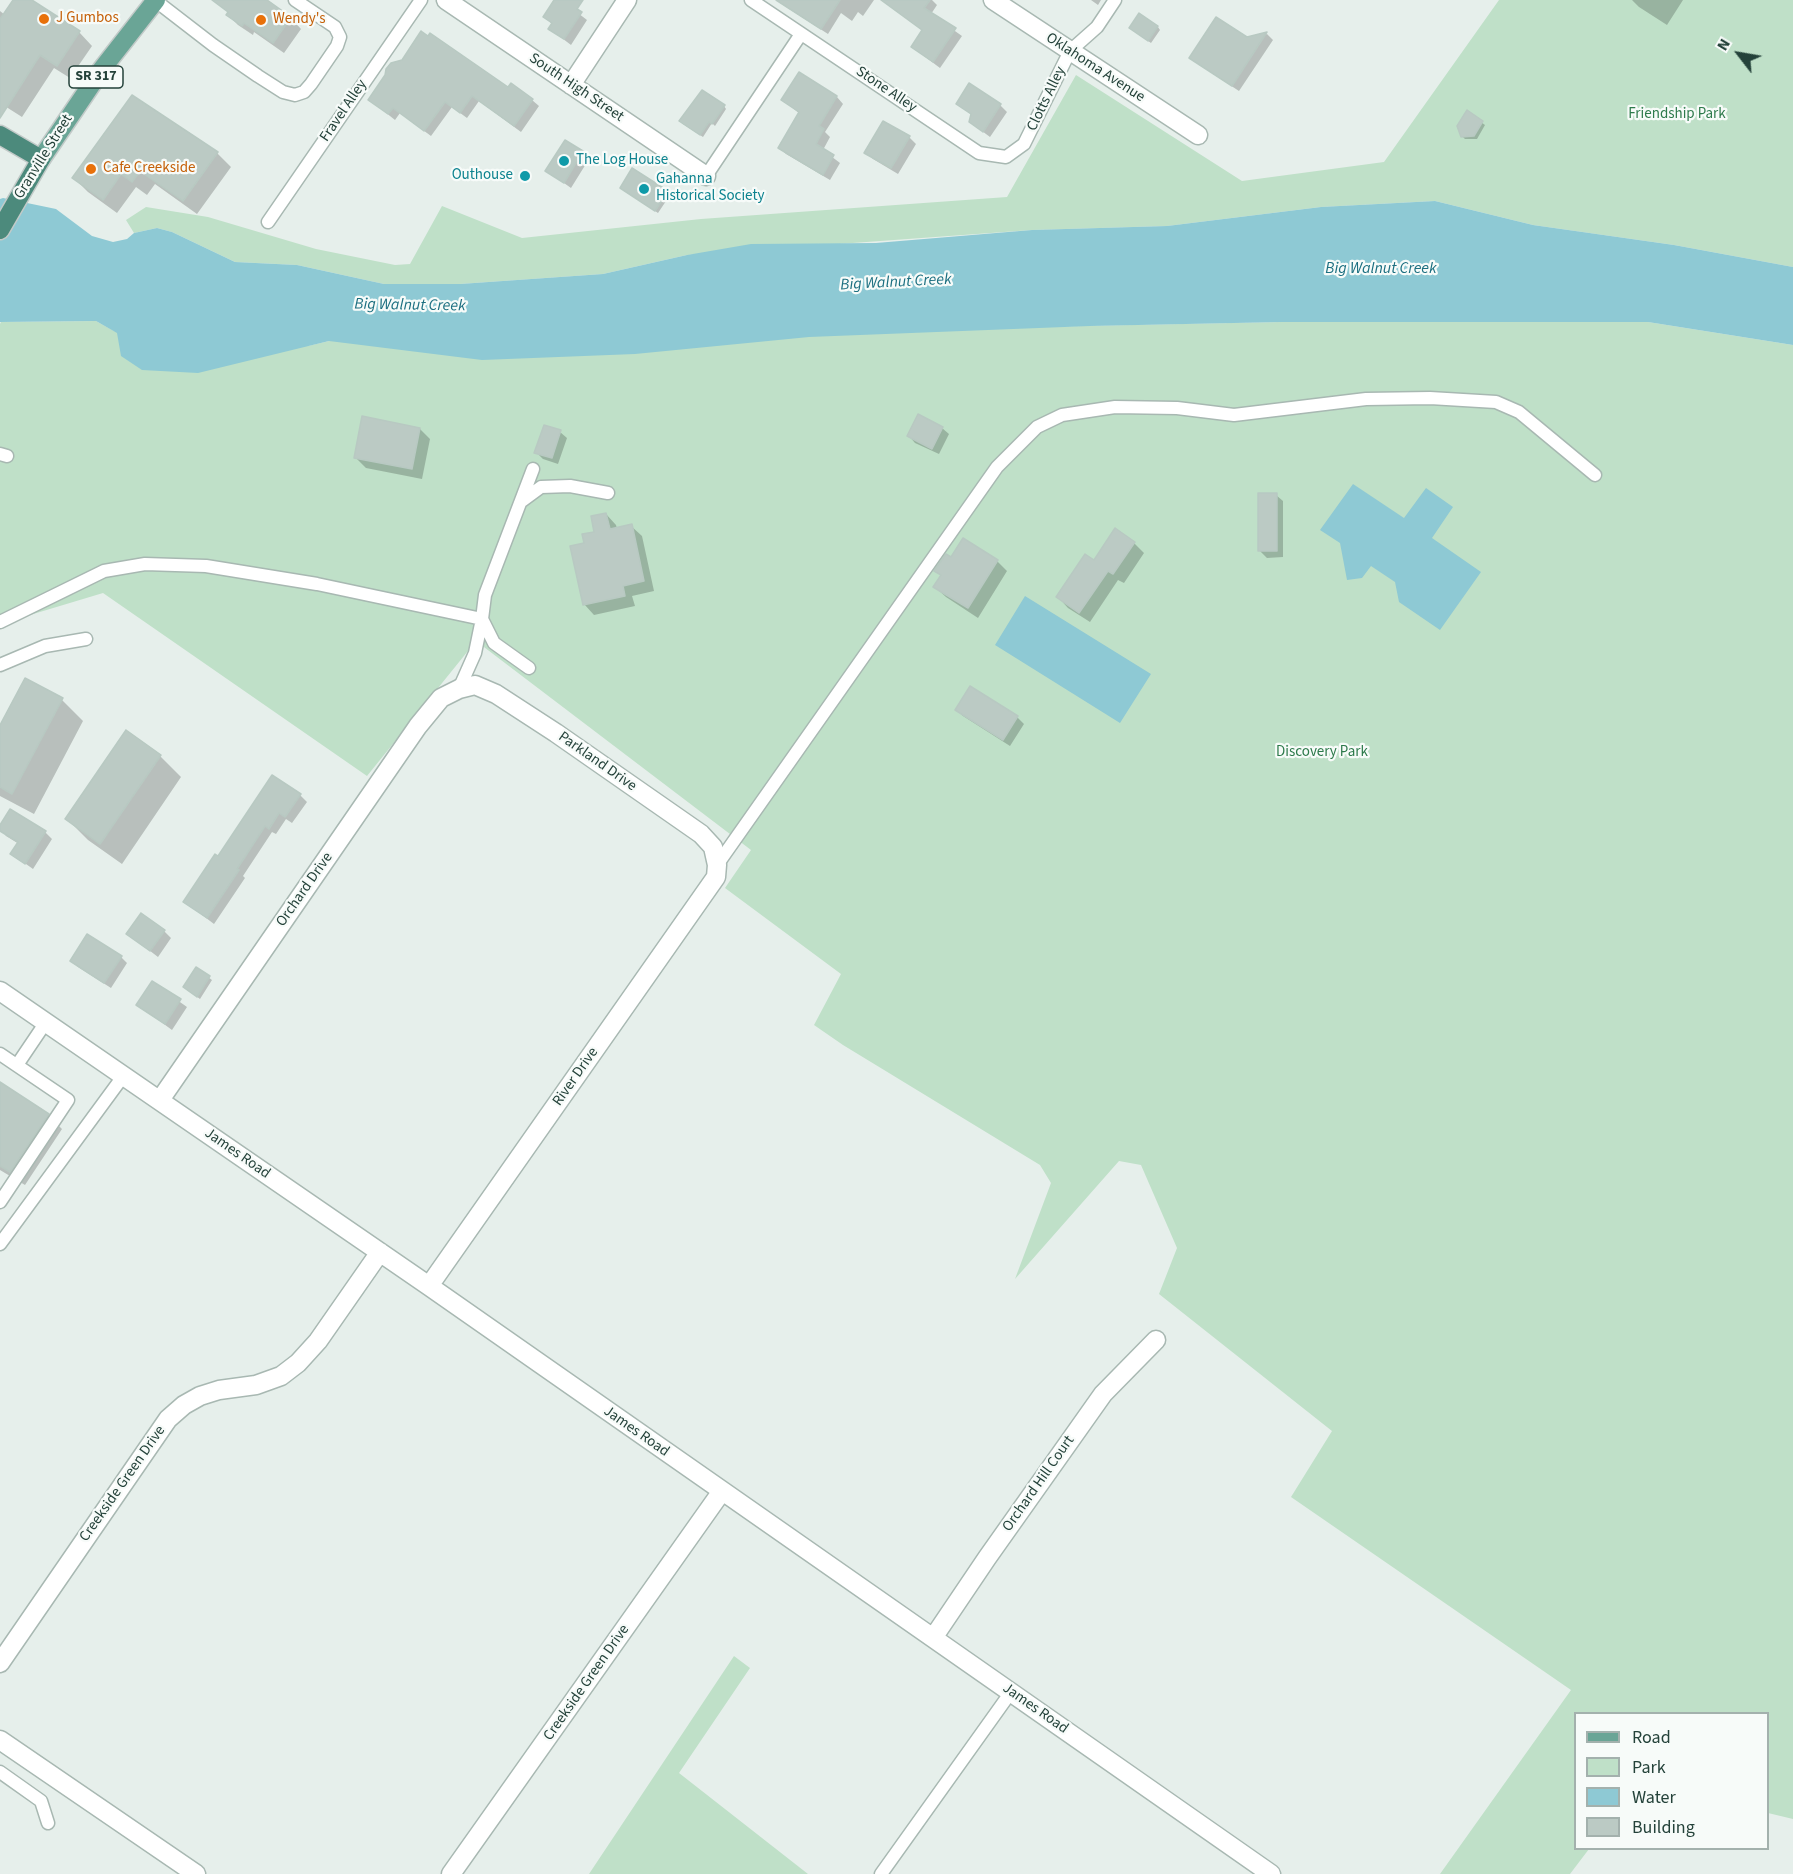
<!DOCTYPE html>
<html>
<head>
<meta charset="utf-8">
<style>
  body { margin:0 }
  #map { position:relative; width:1793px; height:1874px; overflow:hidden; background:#e6efeb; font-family:"Source Sans 3",sans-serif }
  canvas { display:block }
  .legend { position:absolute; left:1574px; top:1712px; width:195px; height:138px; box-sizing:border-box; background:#f7fbf9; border:2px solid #a3b1ad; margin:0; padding:8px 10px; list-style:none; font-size:18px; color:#24423a }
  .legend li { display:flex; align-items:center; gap:12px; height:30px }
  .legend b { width:30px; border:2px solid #a3b1ad }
  .north { position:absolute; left:1709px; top:24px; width:60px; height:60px; -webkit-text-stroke:4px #f7fbf9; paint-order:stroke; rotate:301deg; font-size:16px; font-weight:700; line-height:24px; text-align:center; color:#24423a }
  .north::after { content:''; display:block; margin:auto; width:21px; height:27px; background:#24423a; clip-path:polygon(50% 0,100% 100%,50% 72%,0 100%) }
</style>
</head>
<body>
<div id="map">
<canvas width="1793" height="1874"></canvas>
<ul class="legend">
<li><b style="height:8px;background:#6aa596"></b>Road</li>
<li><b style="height:16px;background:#bfe0c8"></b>Park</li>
<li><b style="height:16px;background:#8ec9d4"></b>Water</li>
<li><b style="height:16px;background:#bbcac4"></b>Building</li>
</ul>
<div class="north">N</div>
</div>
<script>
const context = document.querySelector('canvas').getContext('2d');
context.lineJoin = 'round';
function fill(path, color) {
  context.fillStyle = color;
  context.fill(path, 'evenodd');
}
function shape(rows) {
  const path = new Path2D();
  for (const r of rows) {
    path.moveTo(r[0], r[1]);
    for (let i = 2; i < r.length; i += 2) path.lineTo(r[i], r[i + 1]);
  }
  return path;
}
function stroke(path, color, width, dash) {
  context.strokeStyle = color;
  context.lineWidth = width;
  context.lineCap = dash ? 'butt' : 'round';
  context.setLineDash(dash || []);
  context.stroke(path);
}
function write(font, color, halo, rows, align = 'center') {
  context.font = font + ' "Source Sans 3",sans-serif';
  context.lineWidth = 4.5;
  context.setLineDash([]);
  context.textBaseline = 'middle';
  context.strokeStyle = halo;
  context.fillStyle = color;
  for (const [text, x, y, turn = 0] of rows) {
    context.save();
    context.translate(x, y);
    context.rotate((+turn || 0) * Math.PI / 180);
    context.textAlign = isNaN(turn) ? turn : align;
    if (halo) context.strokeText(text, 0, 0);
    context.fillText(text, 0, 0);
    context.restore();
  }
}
fill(shape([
  [1499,0,1793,0,1793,267,1674,245,1533,225,1435,201,1321,207,1167,226,1032,230,687,255,603,274,460,284,384,284,297,265,235,262,172,232,157,228,134,233,126,220,146,207,208,217,316,249,395,265,410,264,442,206,522,238,701,219,1007,197,1076,75,1242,181,1384,162],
  [96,321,114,331,308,346,329,341,1282,322,1648,322,1793,345,1793,1819,1768,1813,1768,1714,1576,1714,1576,1848,1589,1849,1570,1874,1440,1874,1571,1690,1291,1497,1332,1431,1159,1294,1177,1248,1141,1165,1119,1161,1015,1279,1051,1183,1040,1165,843,1045,814,1025,841,974,725,888,751,850,476,641,367,776,103,593,0,624,0,324,1,322],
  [734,1656,750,1668,679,1773,808,1874,589,1874]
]), '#bfe0c8');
fill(shape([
  [3,198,56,209,92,236,113,242,127,239,134,233,157,228,172,232,235,262,297,265,384,284,460,284,603,274,687,255,751,244,876,243,1032,230,1167,226,1321,207,1435,201,1533,225,1674,245,1793,267,1793,345,1648,322,1282,322,1090,326,809,337,635,354,482,360,329,341,198,373,142,370,121,356,117,333,96,321,0,322,0,199],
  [1353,484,1404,518,1426,488,1453,507,1432,538,1481,572,1440,630,1399,602,1395,582,1371,566,1362,578,1347,580,1340,543,1320,530],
  [1025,596,1151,674,1120,723,995,645]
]), '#8ec9d4');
fill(shape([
  [15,0,30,0,79,32,92,46,70,78,54,68,22,117,0,103,0,11,5,15],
  [227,0,265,0,291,18,301,29,284,53,254,32,253,35,238,25,228,15],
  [556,0,561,0,587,20,571,45,550,29,553,25,545,17],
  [781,0,874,0,863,16,858,12,852,21,841,13,828,34,786,7],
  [902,0,932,0,937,5,931,14,962,36,940,68,912,47,923,31,896,9],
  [1091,0,1101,0,1098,5],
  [1632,0,1683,0,1667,25,1639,7],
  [1158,27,1160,30,1151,43,1134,31],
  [1267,34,1273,40,1239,91,1198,64,1191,57],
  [402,61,508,89,532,100,539,106,521,132,479,101,467,118,452,107,431,136,400,113,395,120,370,100],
  [800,74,837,97,843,104,825,132,830,137,823,150,840,163,830,180,786,154,780,148,800,114,783,100],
  [970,85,1000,105,1007,112,990,137,970,122,972,115,958,104],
  [724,106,726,109,715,126,712,123,703,137,683,124],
  [1467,112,1485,125,1477,139,1465,139,1462,136],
  [909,137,916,144,898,174,873,159,866,153],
  [565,142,589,159,571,188,547,171],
  [217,153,231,167,197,214,155,184,147,195,136,187,117,213,88,192,74,178],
  [624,190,667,192,670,195,658,213],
  [942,428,949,434,939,454,915,443,909,436],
  [420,429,430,439,422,479,366,468,355,457],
  [560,432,567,438,558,464,543,459,536,452],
  [1276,495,1283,501,1283,557,1267,558,1260,551],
  [606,514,616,525,617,529,631,526,642,536,654,591,632,596,635,606,594,615,584,604,585,544,596,533],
  [1134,543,1144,553,1124,583,1118,580,1090,622,1068,608,1058,597,1095,562],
  [952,559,997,561,1007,571,978,618,946,597,935,587,942,577,936,571],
  [62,700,83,721,34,814,0,796,0,728],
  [957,710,1017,717,1024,724,1010,746,963,716],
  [160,756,181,777,122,864,88,840,67,819],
  [300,795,307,802,292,823,286,819,276,834,272,832,243,876,245,878,214,924,185,902,218,858],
  [0,828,45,832,52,839,33,869,12,854,19,844,6,836],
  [164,931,171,938,158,957,128,934],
  [121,957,127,963,111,988,78,967,72,961],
  [197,969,212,980,200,999,188,990],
  [153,983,187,1007,172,1030,138,1005],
  [0,1084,48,1115,62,1129,25,1185,0,1170]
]), '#0003');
const building = shape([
  [13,0,32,0,80,31,57,66,40,55,0,118,0,19,13,0],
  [212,0,267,0,291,17,273,43,244,23,242,26,226,15,228,12,212,0],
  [554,0,583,0,577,9,582,12,564,39,548,29,552,23,543,17,554,0],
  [776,0,840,0,821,29,776,0],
  [881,0,930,0,924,8,956,28,933,62,911,47,922,30,881,0],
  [1139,13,1158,26,1148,41,1129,28,1139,13],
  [1216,17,1247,37,1267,32,1232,86,1189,58,1216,17],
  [421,31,428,36,430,33,508,87,511,83,533,99,514,126,472,96,460,113,445,102,424,131,393,108,388,114,368,100,385,75,386,69,391,63,402,60,421,31],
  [799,72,837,96,819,126,824,129,816,144,834,155,823,175,778,148,799,112,781,100,799,72],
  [969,83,1001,104,983,132,969,122,971,114,956,104,969,83],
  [702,90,725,105,712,124,709,122,700,135,679,121,702,90],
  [132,95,218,152,183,201,140,171,132,182,121,174,103,200,72,178,132,95],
  [1467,110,1483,121,1474,136,1461,137,1457,126,1467,110],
  [883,121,910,136,891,168,864,153,883,121],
  [565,140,583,151,564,183,545,171,565,140],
  [632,168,668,191,655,211,620,188,632,168],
  [918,414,943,427,932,449,907,436,918,414],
  [362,416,420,428,412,469,354,458,362,416],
  [544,425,561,430,552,458,534,453,544,425],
  [1258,493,1277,493,1277,551,1258,551,1258,493],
  [606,513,610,529,632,524,644,581,623,586,625,596,583,605,570,546,584,543,582,534,594,532,591,516,606,513],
  [1115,528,1135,542,1113,574,1108,571,1079,613,1056,597,1085,554,1094,560,1115,528],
  [963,538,998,560,968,608,933,587,941,575,934,571,946,554,951,557,963,538],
  [25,678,63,698,12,794,0,787,0,725,25,678],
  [970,686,1018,716,1003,740,955,710,970,686],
  [126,730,161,755,100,844,65,819,126,730],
  [272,775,301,794,285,817,279,813,269,829,265,826,237,869,239,870,207,918,183,902,215,854,218,856,272,775],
  [10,809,46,831,25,864,10,854,18,842,0,831,0,825,10,809],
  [141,913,165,930,150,951,126,934,141,913],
  [87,934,122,956,104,983,70,961,87,934],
  [196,967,210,976,197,997,183,987,196,967],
  [152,981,181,999,165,1024,136,1005,152,981],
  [0,1082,49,1114,10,1172,0,1166,0,1082]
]);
fill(building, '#bbcac4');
stroke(building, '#b8c9c2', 1.5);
const service = shape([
  [751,0,979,153,1006,157,1024,144,1070,51,1097,27,1115,0],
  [156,1,213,45,258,76,283,92,295,95,304,92,311,84,337,46,340,37,335,27,295,0],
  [706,176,801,34],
  [268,222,421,0],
  [0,454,7,456],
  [522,501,541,487,570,486,608,493],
  [482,619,494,643,529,668],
  [0,622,104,571,145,564,206,566,317,584,482,619],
  [0,665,45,646,86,639],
  [459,689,475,653,482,619,485,595,533,469],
  [717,865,997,467,1037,427,1062,415,1115,407,1177,408,1234,415,1366,399,1430,398,1496,402,1519,412,1595,475],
  [0,1054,68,1100,0,1202],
  [17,1065,46,1022],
  [0,1244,124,1075],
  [0,1772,41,1801,48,1823],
  [881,1874,1011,1692]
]);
const minor = shape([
  [446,0,706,176],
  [993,0,1198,135],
  [571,85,627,0],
  [0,991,429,1286,1271,1874],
  [160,1100,418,726,441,698,459,689,475,685,496,694,556,733,701,834,713,847,717,865,716,877,429,1286],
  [933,1638,987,1558,1103,1394,1156,1340],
  [0,1663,168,1419,184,1405,200,1396,219,1390,256,1385,281,1376,298,1363,318,1341,380,1252],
  [0,1740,196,1874],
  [451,1874,722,1491]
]);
const primary = shape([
  [41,159,102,69,156,0]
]);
const trunk = shape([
  [0,135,41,159,0,230]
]);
stroke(service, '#a8b8b2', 15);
stroke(minor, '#a8b8b2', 21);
stroke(primary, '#c2cac8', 21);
stroke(trunk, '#c2cac8', 21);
stroke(service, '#fff', 12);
stroke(minor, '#fff', 18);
stroke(primary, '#6aa596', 18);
stroke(trunk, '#4c8a7c', 18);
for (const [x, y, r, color] of [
  [44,19,6,"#e8710a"],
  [261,20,6,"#e8710a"],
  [564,161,6,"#0f9aa8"],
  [91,169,6,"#e8710a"],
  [525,176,6,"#0f9aa8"],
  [644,189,6,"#0f9aa8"]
]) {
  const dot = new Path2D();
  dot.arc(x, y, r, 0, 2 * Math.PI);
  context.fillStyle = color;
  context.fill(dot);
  stroke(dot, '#f7fbf9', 2);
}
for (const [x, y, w] of [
  [96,77,54]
]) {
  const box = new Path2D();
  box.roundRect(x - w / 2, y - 11, w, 22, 4.5);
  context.fillStyle = '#f7fbf9';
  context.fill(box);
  stroke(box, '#24423a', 1.5);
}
write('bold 14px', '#24423a', null, [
  ["SR 317",96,77]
]);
write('15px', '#c56008', '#f7fbf9', [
  ["J Gumbos",56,19],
  ["Wendy's",273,20],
  ["Cafe Creekside",103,169]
], 'left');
write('15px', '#24423a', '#f7fbf9', [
  ["Oklahoma Avenue",1095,68,33],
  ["South High Street",576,88,34],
  ["Stone Alley",886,90,34],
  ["Clotts Alley",1047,99,-64],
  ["Fravel Alley",344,111,-56],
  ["Granville Street",44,157,-58],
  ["Parkland Drive",597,762,35],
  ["Orchard Drive",305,890,-55],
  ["River Drive",576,1077,-55],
  ["James Road",237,1154,35],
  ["James Road",636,1432,35],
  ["Creekside Green Drive",123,1484,-55],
  ["Orchard Hill Court",1039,1484,-55],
  ["Creekside Green Drive",587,1683,-55],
  ["James Road",1035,1709,35]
]);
write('15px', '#2d7a4b', '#f7fbf9', [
  ["Friendship Park",1677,115],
  ["Discovery Park",1322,753]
]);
write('15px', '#0d838f', '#f7fbf9', [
  ["The Log House",576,161],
  ["Outhouse",513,176,"right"],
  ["Gahanna",656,180],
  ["Historical Society",656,197]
], 'left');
write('italic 16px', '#1c6f80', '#f7fbf9', [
  ["Big Walnut Creek",1381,269],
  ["Big Walnut Creek",896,283,-3],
  ["Big Walnut Creek",410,306,1]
]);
</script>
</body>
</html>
